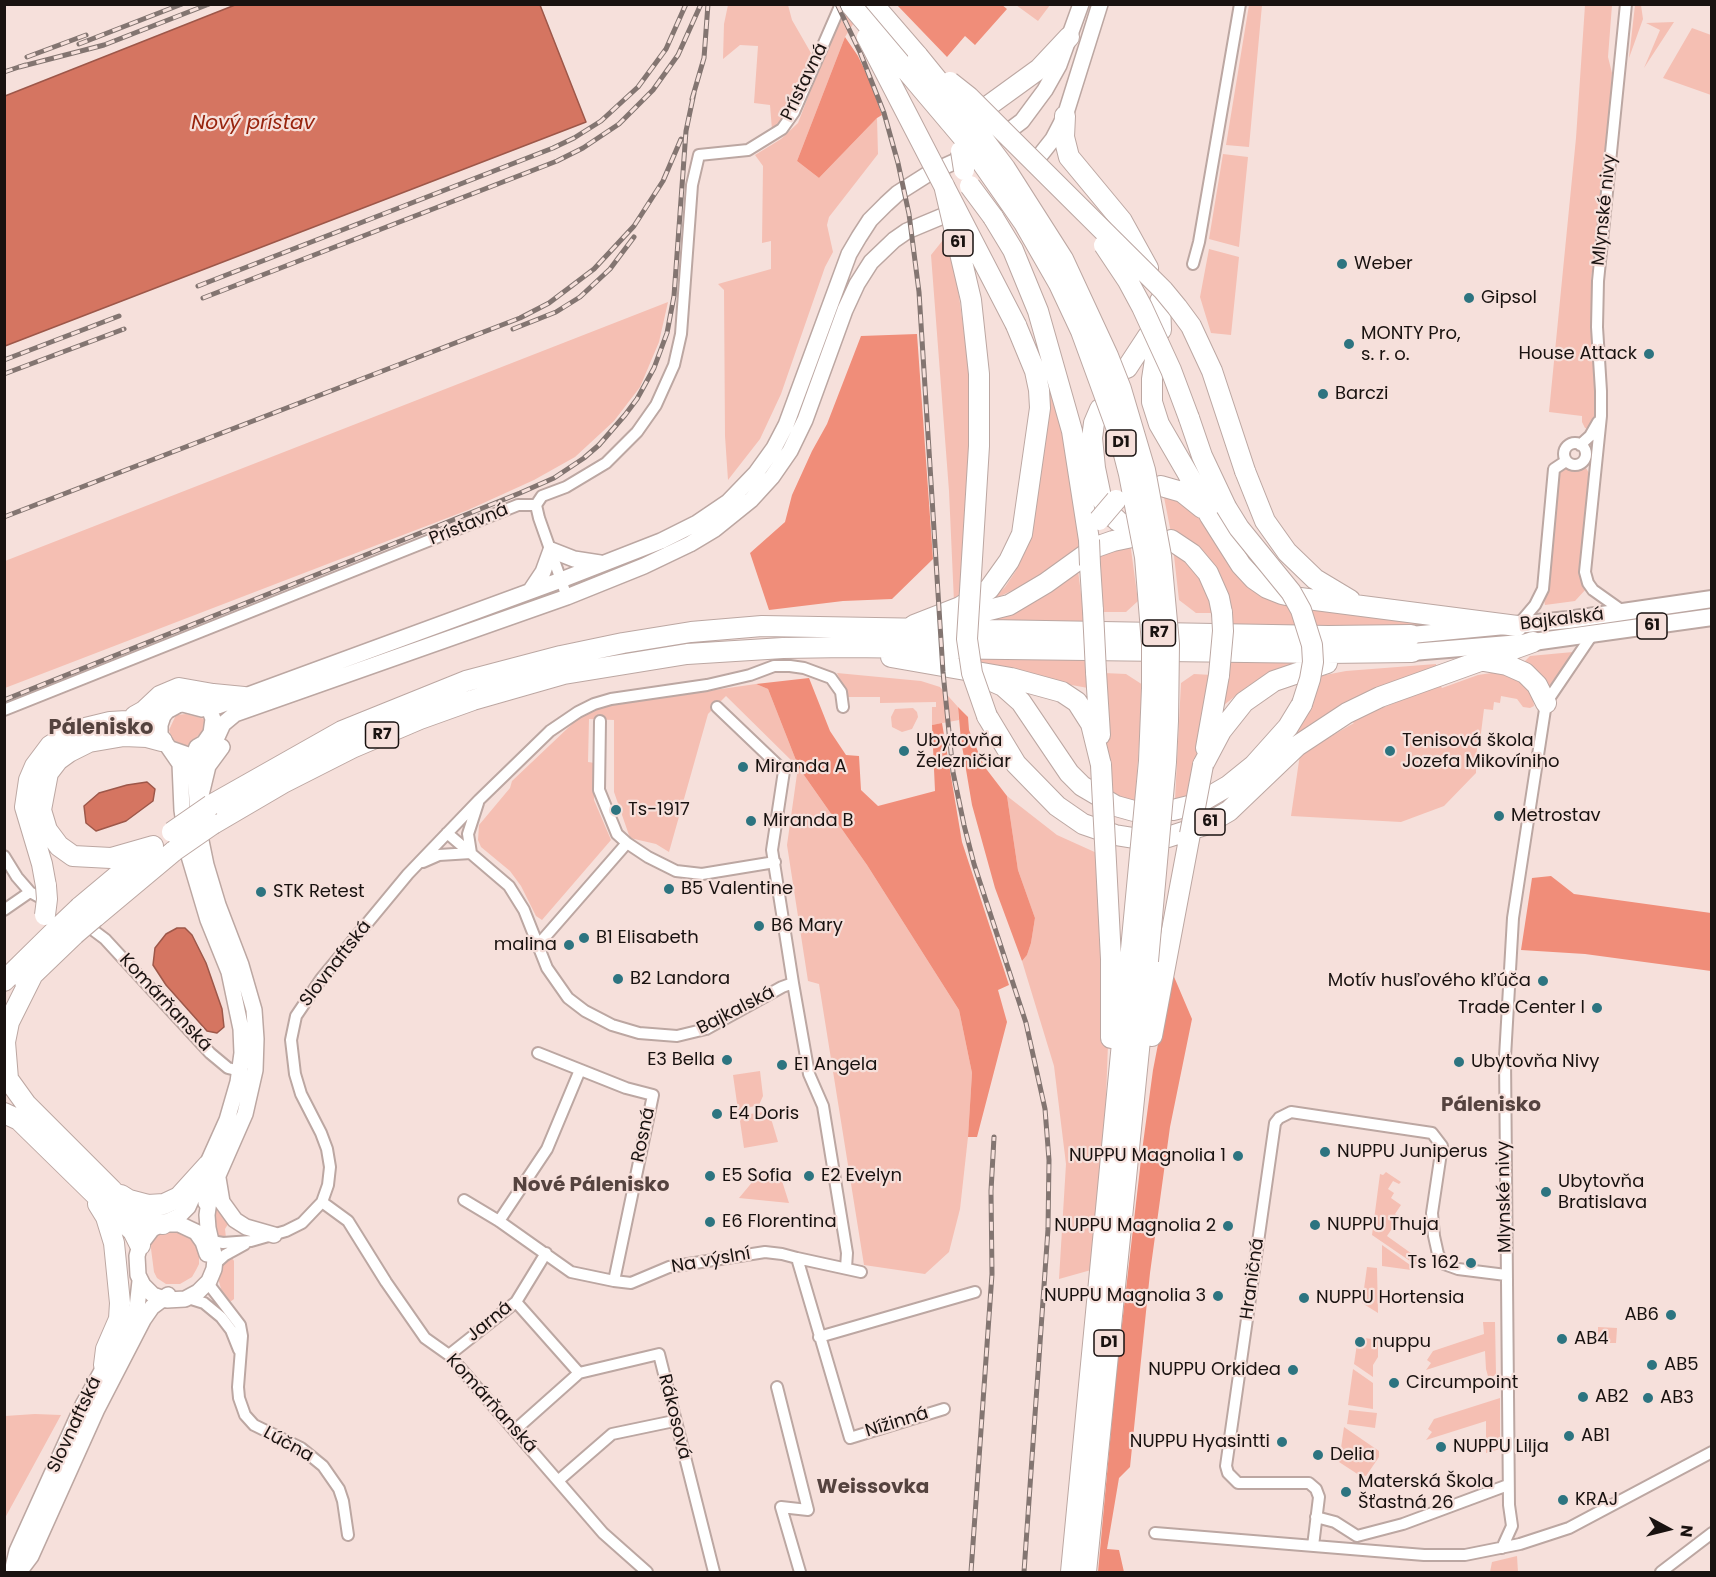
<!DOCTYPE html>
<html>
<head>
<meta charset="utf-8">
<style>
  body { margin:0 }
  #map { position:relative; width:1716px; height:1577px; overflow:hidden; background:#f6e0db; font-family:Poppins,sans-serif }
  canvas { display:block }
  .frame { position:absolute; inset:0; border:6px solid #191210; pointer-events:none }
  .north { position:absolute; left:1638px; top:1499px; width:60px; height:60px; -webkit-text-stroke:4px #f6e0db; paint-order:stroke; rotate:97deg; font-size:16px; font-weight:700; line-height:24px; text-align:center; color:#191210 }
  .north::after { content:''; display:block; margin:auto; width:21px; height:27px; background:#191210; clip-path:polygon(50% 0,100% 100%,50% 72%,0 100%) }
</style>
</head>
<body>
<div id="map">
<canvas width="1716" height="1577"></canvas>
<div class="frame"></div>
<div class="north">N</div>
</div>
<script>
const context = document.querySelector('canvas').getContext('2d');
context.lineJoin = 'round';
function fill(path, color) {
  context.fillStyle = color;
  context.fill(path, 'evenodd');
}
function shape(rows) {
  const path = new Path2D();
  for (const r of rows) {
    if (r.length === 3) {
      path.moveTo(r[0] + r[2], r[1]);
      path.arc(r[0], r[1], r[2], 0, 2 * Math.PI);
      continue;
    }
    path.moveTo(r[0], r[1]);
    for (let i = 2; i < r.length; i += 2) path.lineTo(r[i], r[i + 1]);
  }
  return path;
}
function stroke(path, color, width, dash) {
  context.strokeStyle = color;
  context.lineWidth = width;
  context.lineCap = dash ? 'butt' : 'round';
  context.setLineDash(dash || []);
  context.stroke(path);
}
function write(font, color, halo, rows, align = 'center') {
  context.font = font + ' Poppins,sans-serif';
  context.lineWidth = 4.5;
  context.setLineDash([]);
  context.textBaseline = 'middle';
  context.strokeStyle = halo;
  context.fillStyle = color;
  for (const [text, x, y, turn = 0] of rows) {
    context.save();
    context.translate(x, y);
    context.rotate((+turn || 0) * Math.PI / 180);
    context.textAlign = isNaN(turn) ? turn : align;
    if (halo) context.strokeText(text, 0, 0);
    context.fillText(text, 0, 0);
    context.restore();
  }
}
fill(shape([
  [728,5,788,5,792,20,811,53,786,116,772,130,770,105,754,103,758,46,740,45,723,59,724,24],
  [846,5,865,5,845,37,797,161,819,178,877,118,878,154,829,217,827,225,833,252,825,267,781,394,760,439,728,480,725,436,724,290,718,284,771,269,771,241,762,243,763,166,755,155,781,139,798,123,834,29],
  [1016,5,1050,5,1038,21],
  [1249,5,1262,5,1249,147,1226,145],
  [1585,5,1612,5,1608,57,1612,73,1609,127,1591,280,1591,321,1596,403,1594,422,1588,429,1585,428,1582,422,1582,416,1549,412,1576,138],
  [1635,5,1641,5,1643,19,1629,58],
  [1674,22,1644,68,1660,30,1646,23],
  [1692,28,1711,35,1711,95,1663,78],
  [1223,154,1248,157,1239,247,1209,239],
  [947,235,957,282,967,353,971,411,960,598,954,602,949,491,931,255],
  [1209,249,1239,257,1231,335,1211,333,1200,297],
  [668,302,659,342,640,387,614,421,575,457,534,480,468,510,5,688,5,561],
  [1051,377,1065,438,1080,547,1028,583,990,601,1005,587,1015,572,1025,552,1031,531,1046,378],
  [1566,467,1576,469,1586,468,1589,473,1580,569,1586,589,1575,601,1545,605,1544,600,1558,470],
  [1163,492,1197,510,1251,586,1468,624,1399,630,1232,628,1229,598,1216,571,1171,533],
  [1130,542,1138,601,1126,612,1099,612,1100,551],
  [1173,547,1194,564,1215,613,1196,613,1179,600],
  [1078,570,1085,626,983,626,983,619],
  [1573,652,1548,688,1521,665,1530,656],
  [1087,655,1088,688,983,669,979,657],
  [1231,658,1297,661,1248,686,1224,705],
  [1436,664,1436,668,1368,692,1285,744,1320,676,1346,671],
  [1498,672,1514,676,1528,687,1533,697,1534,706,1530,708,1523,707,1517,699,1501,696,1500,703,1494,702,1493,710,1484,709,1480,741,1478,741,1476,757,1476,773,1444,806,1401,822,1291,816,1300,754,1354,723,1349,721,1440,685,1442,688,1478,675],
  [837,673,921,681,940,687,958,707,959,720,932,725,932,707,936,707,936,702,880,703,880,697,848,697],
  [1104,673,1126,674,1143,685,1135,804,1108,796],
  [1194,674,1212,675,1207,707,1190,796,1175,800,1181,683],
  [756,684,768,689,799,768,867,865,959,1010,972,1073,968,1137,960,1209,949,1252,925,1274,864,1265,819,984,808,981,787,845,798,767,726,696,708,714,669,852,656,844,630,838,614,792,614,720,589,719,588,762,595,763,594,800,611,840,542,920,536,916,521,886,510,871,481,847,478,840,479,825,510,788,512,781,589,708],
  [913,708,917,712,918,717,912,729,902,732,892,727,891,717,895,709],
  [186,714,205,719,204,730,187,746,175,741,171,736,169,730,176,715],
  [1007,796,1057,835,1099,854,1109,1017,1105,1125,1091,1270,1059,1279,1066,1164,1054,1066,1022,961,1027,955,1031,943,1035,918,1018,870],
  [760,1071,763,1096,759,1105,738,1110,733,1075],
  [763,1112,770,1115,778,1142,744,1148,740,1121,744,1115],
  [1386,1172,1401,1182,1399,1184,1393,1181,1388,1189,1394,1193,1391,1198,1401,1205,1395,1214,1400,1217,1387,1236,1422,1261,1423,1270,1372,1235,1380,1174,1383,1175],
  [767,1174,772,1174,782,1181,789,1203,739,1198,754,1180],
  [215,1203,230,1221,225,1229,226,1238,217,1238,212,1215],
  [168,1230,183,1232,194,1240,199,1250,199,1264,196,1270,192,1277,180,1284,166,1284,157,1278,154,1272,150,1241,160,1233],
  [1382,1245,1413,1267,1411,1270,1382,1266],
  [231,1256,234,1261,234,1299,230,1302,222,1292,217,1275,221,1263],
  [1367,1267,1377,1268,1378,1313,1362,1303],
  [1483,1322,1495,1322,1496,1374,1489,1380,1486,1369,1485,1351,1426,1370,1431,1363,1427,1360,1433,1351,1484,1334],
  [1598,1327,1617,1328,1616,1343,1598,1343],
  [1358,1337,1378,1340,1378,1357,1373,1365,1373,1377,1354,1364],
  [1353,1369,1373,1383,1373,1409,1348,1405],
  [1500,1398,1500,1449,1486,1453,1486,1449,1490,1448,1486,1437,1486,1421,1426,1440,1432,1432,1428,1429,1434,1419],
  [1349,1410,1377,1413,1375,1428,1347,1424],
  [35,1414,61,1415,5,1518,5,1416],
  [1344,1427,1379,1451,1379,1457,1366,1476,1359,1475,1339,1462],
  [1517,1556,1518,1572,1490,1572,1492,1562]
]), '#f5bfb3');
fill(shape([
  [1001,4,1007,9,975,45,965,36,947,57,897,5],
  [845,37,858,56,869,79,882,115,877,118,819,178,797,161],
  [917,334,933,559,892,599,843,601,769,610,750,553,785,522,792,495,812,451,827,424,861,336],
  [809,678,830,731,846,755,859,756,861,790,878,806,935,791,932,725,942,723,962,842,1009,985,998,990,1007,1022,977,1137,968,1137,972,1073,959,1010,867,865,799,768,768,689,756,684],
  [958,707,968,717,969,730,984,766,1007,796,1018,870,1035,918,1031,943,1027,955,1022,961,995,888,972,805,961,740],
  [1551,876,1574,894,1711,913,1711,971,1585,954,1521,950,1532,878],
  [1172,972,1192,1019,1170,1127,1150,1273,1130,1467,1119,1478,1107,1549,1119,1550,1124,1572,1098,1572,1116,1376,1142,1151,1153,1070]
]), '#f08d79');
const water = shape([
  [235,5,540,5,586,122,5,346,5,96,235,5],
  [147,782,155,789,153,801,126,821,96,831,86,823,84,806,99,793,127,785,147,782],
  [177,928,185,928,192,935,206,963,222,1009,224,1027,217,1033,207,1031,166,985,153,965,155,948,166,934,177,928]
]);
fill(water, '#d57561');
stroke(water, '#9d5749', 1.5);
const street = shape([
  [1193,264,1199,242,1240,4],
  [1575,454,11],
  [1580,445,1590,436,1598,422],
  [536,505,542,496,566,487,606,463,637,432,656,405,674,365,681,334,692,185,699,155,748,150,782,129,794,112,841,4],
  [536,505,539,518,567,597],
  [1624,612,1593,590,1588,583,1585,572,1601,416,1601,391,1597,327,1598,281,1626,4],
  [1518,625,1535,605,1543,589,1554,469,1566,461],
  [4,710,518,505,536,505],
  [600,721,599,790,617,834,627,843],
  [447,833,509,886,524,910,547,968,568,998,585,1011,612,1025,639,1033,677,1036,706,1029,782,987,793,983,772,850,784,771,717,707],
  [471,853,468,834,478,803],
  [4,856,17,877,30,892,39,897],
  [423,862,439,855,471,853],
  [4,910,30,892],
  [93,930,105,939,210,1053,228,1068,240,1071],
  [538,945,627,843,648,857,676,871,702,874,775,862],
  [793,983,809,1074,823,1106,847,1253,846,1268],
  [538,1053,626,1088,653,1095,614,1281],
  [464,1200,499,1221,571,1272,614,1281,631,1283,669,1267,765,1252,782,1254,797,1258,850,1438,944,1409],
  [322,1202,348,1221,386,1282,425,1338,449,1355,603,1533,647,1572],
  [499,1221,547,1149,580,1070],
  [206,1240,223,1243,251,1241,286,1231,302,1223,322,1202,328,1185,330,1167,327,1149,321,1133,301,1094,295,1074,291,1040,296,1016,321,979,408,874,479,800,550,731,578,712,594,704,611,699,707,685,750,675,774,666,790,666,804,668,831,678,841,692,843,707],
  [797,1258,861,1272],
  [215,1264,225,1255,245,1244],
  [207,1282,240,1325,242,1336,238,1387,239,1398,245,1415,254,1425,301,1448,323,1466,339,1489,343,1501,348,1535],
  [188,1298,204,1303,221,1317,231,1330,239,1350],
  [516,1302,579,1373],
  [819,1337,975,1292],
  [449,1355,516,1302,546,1253],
  [777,1387,808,1510,781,1507,800,1572],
  [515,1430,579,1373,659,1354,714,1572],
  [559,1480,612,1434,674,1421],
  [1316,1517,1335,1522,1357,1536,1403,1524,1508,1485],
  [1155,1533,1424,1555,1465,1555,1520,1544,1569,1528,1712,1452],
  [1313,1546,1319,1497,1316,1489,1309,1483,1238,1483,1228,1473,1226,1466,1275,1123,1279,1118,1291,1112,1432,1133,1442,1146,1432,1213,1434,1236,1438,1254,1444,1264,1458,1269,1506,1275],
  [1502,1548,1512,1526,1509,1505,1505,1057,1513,918,1546,703,1592,635],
  [1661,1572,1712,1533]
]);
const secondary = shape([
  [1010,130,1022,121,1045,90,1059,65,1081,4],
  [1038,158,1053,139,1065,116,1100,4],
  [945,166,965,157],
  [531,590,543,572,551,550,574,559,600,563],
  [202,701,209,708,213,719,211,733,204,743,197,747,194,755,199,831,206,865,218,905,241,965,254,1010,256,1039,255,1070,245,1114,206,1203],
  [171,749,188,755,201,754,213,746,223,724,235,714,567,597,644,566,690,544,715,529,751,500,772,477,790,451,805,420,845,310,857,284,871,262,894,240,907,231,943,216],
  [201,795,208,766,222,747],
  [218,1178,222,1202,235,1220,246,1227,274,1235],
  [210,1194,207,1215,208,1228,215,1259,214,1269,209,1281,198,1292,185,1299,167,1300,153,1295,143,1285,138,1275,137,1256,140,1245,152,1229,179,1216,188,1207,227,1120,238,1082,242,1053,241,1029,229,972,208,920,189,856,182,810,180,764,160,735,160,725,163,716,167,711,178,705,183,704,202,709,218,706,561,580,661,541,697,523,728,502,756,473,774,448,786,425,849,254,859,237,870,220,886,204,898,193,928,174],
  [166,1224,179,1224,196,1232,203,1242,207,1254],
  [12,1572,17,1551,83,1405,137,1308,140,1281],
  [19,1572,31,1556,97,1409,143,1320,152,1307,168,1295]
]);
const primary = shape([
  [1411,635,1568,620,1712,599],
  [1412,652,1533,642,1712,617]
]);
const highway = shape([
  [873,4,918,56],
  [988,106,1039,69,1069,37],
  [1065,116,1064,137,1069,157,1122,221,1148,268],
  [993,217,1013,250,1038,311,1072,431,1089,540],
  [1160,301,1161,330],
  [1156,353,1152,379,1152,402,1159,424,1188,474,1210,516,1241,565,1254,579,1267,588,1282,594,1300,598,1517,626],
  [1127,368,1148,336],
  [1100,409,1094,423,1092,438,1095,468,1101,497,1108,512,1118,521,1130,529],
  [1189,418,1202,456,1226,507],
  [1245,471,1265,521,1287,552,1315,579,1350,600],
  [1161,486,1182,492,1202,508],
  [1171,540,1192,554,1208,573,1219,598,1222,613],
  [1090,565,1093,611],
  [953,619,1009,605,1046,583,1096,547,1113,541,1132,537],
  [914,625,960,607,989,589,1009,561,1022,534,1040,408,1039,390,1035,371,1016,325],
  [891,657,1011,678,1062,692,1077,702,1091,724,1101,765],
  [1484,661,1507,665,1525,673,1537,685,1546,703],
  [1096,672,1100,735],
  [985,678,1003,686,1021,702,1069,773,1082,786,1116,806,1134,811],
  [135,716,144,711,160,696,179,688,213,694,244,697],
  [987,716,1016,764,1057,806,1083,824,1115,835,1146,840,1168,837,1205,825,1229,811,1297,746,1347,713,1380,697,1533,642],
  [1206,748,1219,675],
  [1203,765,1221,731,1244,702,1274,681,1327,663],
  [211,805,342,731,466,681,561,656,623,643,691,632,762,626,1328,636,1411,635],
  [1173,810,1197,804,1228,786,1254,765,1288,727,1302,704],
  [213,824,283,783,352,748,420,719,473,700,564,674,687,654,783,648,847,647,1326,653,1412,652],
  [153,846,111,858,73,856,59,846,47,830,41,810,48,773,58,760,69,752,89,742,124,736,147,737,162,741],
  [46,886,42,864,25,807,29,780,35,766,50,746,73,731,110,722,144,720,156,713],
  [80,907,147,851],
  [95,917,174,851],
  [34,972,9,1022,5,1042,8,1079,26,1104,111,1189,129,1209,142,1219,163,1224],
  [4,981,61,925],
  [25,982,75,934],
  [1152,1036,1190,834],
  [1111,1038,1111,959],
  [4,1113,19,1120,115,1214,133,1231,140,1245],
  [121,1195,129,1200,148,1205,164,1204,179,1197,208,1165],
  [98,1204,106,1217,114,1243,120,1303,119,1319,106,1349,104,1365],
  [1071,1572,1130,960],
  [1086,1572,1148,961]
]);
stroke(street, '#bca7a2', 14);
stroke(secondary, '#bca7a2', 18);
stroke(primary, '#bca7a2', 20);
stroke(highway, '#bca7a2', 22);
stroke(street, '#fff', 10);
stroke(secondary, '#fff', 15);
stroke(primary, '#fff', 16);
stroke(highway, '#fff', 20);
const rail = shape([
  [837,4,860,52,884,113,898,163,909,214,919,292,943,672,953,772,964,825,974,864,1026,1023,1045,1109,1049,1160,1048,1229,1024,1572],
  [79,44,182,4],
  [27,57,86,35],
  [19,67,104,45,209,4],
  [4,72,25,65],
  [692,99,704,58,708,4],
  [198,286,553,148,574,138,601,121,638,87,666,49,686,4],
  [203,298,557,161,583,148,619,124,653,90,678,55,701,4],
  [513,329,556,312,580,297,610,269,634,237],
  [4,360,119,316],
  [4,374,124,329],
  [4,517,481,333,520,318,549,303,594,269,634,226,663,181,681,139],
  [4,700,520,493,554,478,584,458,599,445,625,415,637,399,654,368,667,333,674,296,686,131,694,93],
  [971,1572,992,1274,991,1191,994,1137]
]);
stroke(rail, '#837571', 5);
stroke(rail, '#f6e0db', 3, [9]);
const highwayBridge = shape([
  [851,5,971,147,1024,223,1059,284,1081,331,1119,435,1129,474,1145,557,1152,644,1152,688,1149,761,1130,960],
  [867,37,1016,325],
  [918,56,957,104,1005,168,1063,259,1108,356,1121,389,1145,470,1161,556,1169,644,1168,721,1166,762,1148,961],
  [950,82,969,97,1000,128,1163,290,1177,307,1191,326,1212,371,1245,471],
  [961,151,964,170],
  [944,185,971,300,979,374,979,446,967,639,972,673,987,716],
  [970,186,993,217],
  [1104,245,1128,281,1142,307,1171,370,1189,418],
  [1226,507,1239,528,1291,592,1301,610,1312,645,1313,662,1310,679,1302,704],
  [1099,520,1116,500],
  [1089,540,1090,565],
  [1093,611,1096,672],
  [1219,675,1223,631,1222,613],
  [1101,765,1111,959],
  [172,832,211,805],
  [1190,834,1203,765],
  [174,851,213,824],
  [45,915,47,899,46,886],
  [61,925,80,907],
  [75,934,95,917]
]);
stroke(highwayBridge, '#bca7a2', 22, []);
stroke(highwayBridge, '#fff', 20);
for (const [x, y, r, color] of [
  [1342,264,6,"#2d7480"],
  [1469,298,6,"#2d7480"],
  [1349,344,6,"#2d7480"],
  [1649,354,6,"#2d7480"],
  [1323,394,6,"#2d7480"],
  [904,751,6,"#2d7480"],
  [1390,751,6,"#2d7480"],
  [743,767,6,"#2d7480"],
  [616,810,6,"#2d7480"],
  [1499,816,6,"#2d7480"],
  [751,821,6,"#2d7480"],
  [669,889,6,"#2d7480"],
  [261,892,6,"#2d7480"],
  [759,926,6,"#2d7480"],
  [584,938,6,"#2d7480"],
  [569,945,6,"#2d7480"],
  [618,979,6,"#2d7480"],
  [1543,981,6,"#2d7480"],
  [1597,1008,6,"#2d7480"],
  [727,1060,6,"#2d7480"],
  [1459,1062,6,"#2d7480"],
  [782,1065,6,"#2d7480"],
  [717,1114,6,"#2d7480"],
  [1325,1152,6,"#2d7480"],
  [1238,1156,6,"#2d7480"],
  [710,1176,6,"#2d7480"],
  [809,1176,6,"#2d7480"],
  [1546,1192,6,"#2d7480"],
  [710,1222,6,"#2d7480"],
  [1315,1225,6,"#2d7480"],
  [1228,1226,6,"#2d7480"],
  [1471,1263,6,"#2d7480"],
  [1218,1296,6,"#2d7480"],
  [1304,1298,6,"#2d7480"],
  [1671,1315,6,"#2d7480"],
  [1562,1339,6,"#2d7480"],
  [1360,1342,6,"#2d7480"],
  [1652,1365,6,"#2d7480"],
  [1293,1370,6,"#2d7480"],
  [1394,1383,6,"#2d7480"],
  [1583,1397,6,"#2d7480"],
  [1648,1398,6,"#2d7480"],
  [1569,1436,6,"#2d7480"],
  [1282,1442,6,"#2d7480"],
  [1441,1447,6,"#2d7480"],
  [1318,1455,6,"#2d7480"],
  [1346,1492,6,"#2d7480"],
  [1563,1500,6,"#2d7480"]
]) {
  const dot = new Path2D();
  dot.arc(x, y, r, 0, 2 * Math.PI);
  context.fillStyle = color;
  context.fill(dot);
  stroke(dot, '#f6e0db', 2);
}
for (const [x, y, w] of [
  [958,243,30],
  [1121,443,30],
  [1652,626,30],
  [1159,633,33],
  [382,735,33],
  [1210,822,30],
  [1109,1343,30]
]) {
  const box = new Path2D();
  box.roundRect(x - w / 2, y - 13, w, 26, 4.5);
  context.fillStyle = '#f6e0db';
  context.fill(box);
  stroke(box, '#191210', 1.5);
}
write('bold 16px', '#191210', null, [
  ["61",958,243],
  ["D1",1121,443],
  ["61",1652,626],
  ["R7",1159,633],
  ["R7",382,735],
  ["61",1210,822],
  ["D1",1109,1343]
]);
write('18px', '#191210', '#f6e0db', [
  ["Prístavná",805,82,-64],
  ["Mlynské nivy",1605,210,-84],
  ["Prístavná",469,525,-22],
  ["Bajkalská",1562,620,-7],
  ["Slovnaftská",336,964,-52],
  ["Komárňanská",165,1003,47],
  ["Bajkalská",736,1011,-27],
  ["Rosná",644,1135,-78],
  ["Mlynské nivy",1505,1197,-91],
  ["Na výslní",711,1261,-10],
  ["Hraničná",1253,1279,-82],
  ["Jarná",490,1322,-39],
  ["Komárňanská",491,1404,48],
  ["Rákosová",674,1417,76],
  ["Nížinná",897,1423,-17],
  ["Slovnaftská",75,1425,-65],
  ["Lúčna",288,1445,29]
]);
write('18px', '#191210', '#f6e0db', [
  ["Weber",1354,264],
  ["Gipsol",1481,298],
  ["MONTY Pro,",1361,334],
  ["s. r. o.",1361,355],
  ["House Attack",1637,354,"right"],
  ["Barczi",1335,394],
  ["Ubytovňa",916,741],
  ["Železničiar",916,762],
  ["Tenisová škola",1402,741],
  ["Jozefa Mikovíniho",1402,762],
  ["Miranda A",755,767],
  ["Ts-1917",628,810],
  ["Metrostav",1511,816],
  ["Miranda B",763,821],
  ["B5 Valentine",681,889],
  ["STK Retest",273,892],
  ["B6 Mary",771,926],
  ["B1 Elisabeth",596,938],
  ["malina",557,945,"right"],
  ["B2 Landora",630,979],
  ["Motív husľového kľúča",1531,981,"right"],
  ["Trade Center I",1585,1008,"right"],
  ["E3 Bella",715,1060,"right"],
  ["Ubytovňa Nivy",1471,1062],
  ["E1 Angela",794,1065],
  ["E4 Doris",729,1114],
  ["NUPPU Juniperus",1337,1152],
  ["NUPPU Magnolia 1",1226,1156,"right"],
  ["E5 Sofia",722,1176],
  ["E2 Evelyn",821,1176],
  ["Ubytovňa",1558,1182],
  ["Bratislava",1558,1203],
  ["E6 Florentina",722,1222],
  ["NUPPU Thuja",1327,1225],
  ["NUPPU Magnolia 2",1216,1226,"right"],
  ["Ts 162",1459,1263,"right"],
  ["NUPPU Magnolia 3",1206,1296,"right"],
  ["NUPPU Hortensia",1316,1298],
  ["AB6",1659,1315,"right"],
  ["AB4",1574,1339],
  ["nuppu",1372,1342],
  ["AB5",1664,1365],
  ["NUPPU Orkidea",1281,1370,"right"],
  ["Circumpoint",1406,1383],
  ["AB2",1595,1397],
  ["AB3",1660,1398],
  ["AB1",1581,1436],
  ["NUPPU Hyasintti",1270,1442,"right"],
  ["NUPPU Lilja",1453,1447],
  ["Delia",1330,1455],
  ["Materská Škola",1358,1482],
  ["Šťastná 26",1358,1503],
  ["KRAJ",1575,1500]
], 'left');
write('italic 20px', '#97240e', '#f6e0db', [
  ["Nový prístav",253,124]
]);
write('bold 20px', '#55433f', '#f6e0db', [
  ["Pálenisko",1491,1106],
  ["Nové Pálenisko",591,1186],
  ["Weissovka",873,1488]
]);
write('bold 21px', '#55433f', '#f6e0db', [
  ["Pálenisko",101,729]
]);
</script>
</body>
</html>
